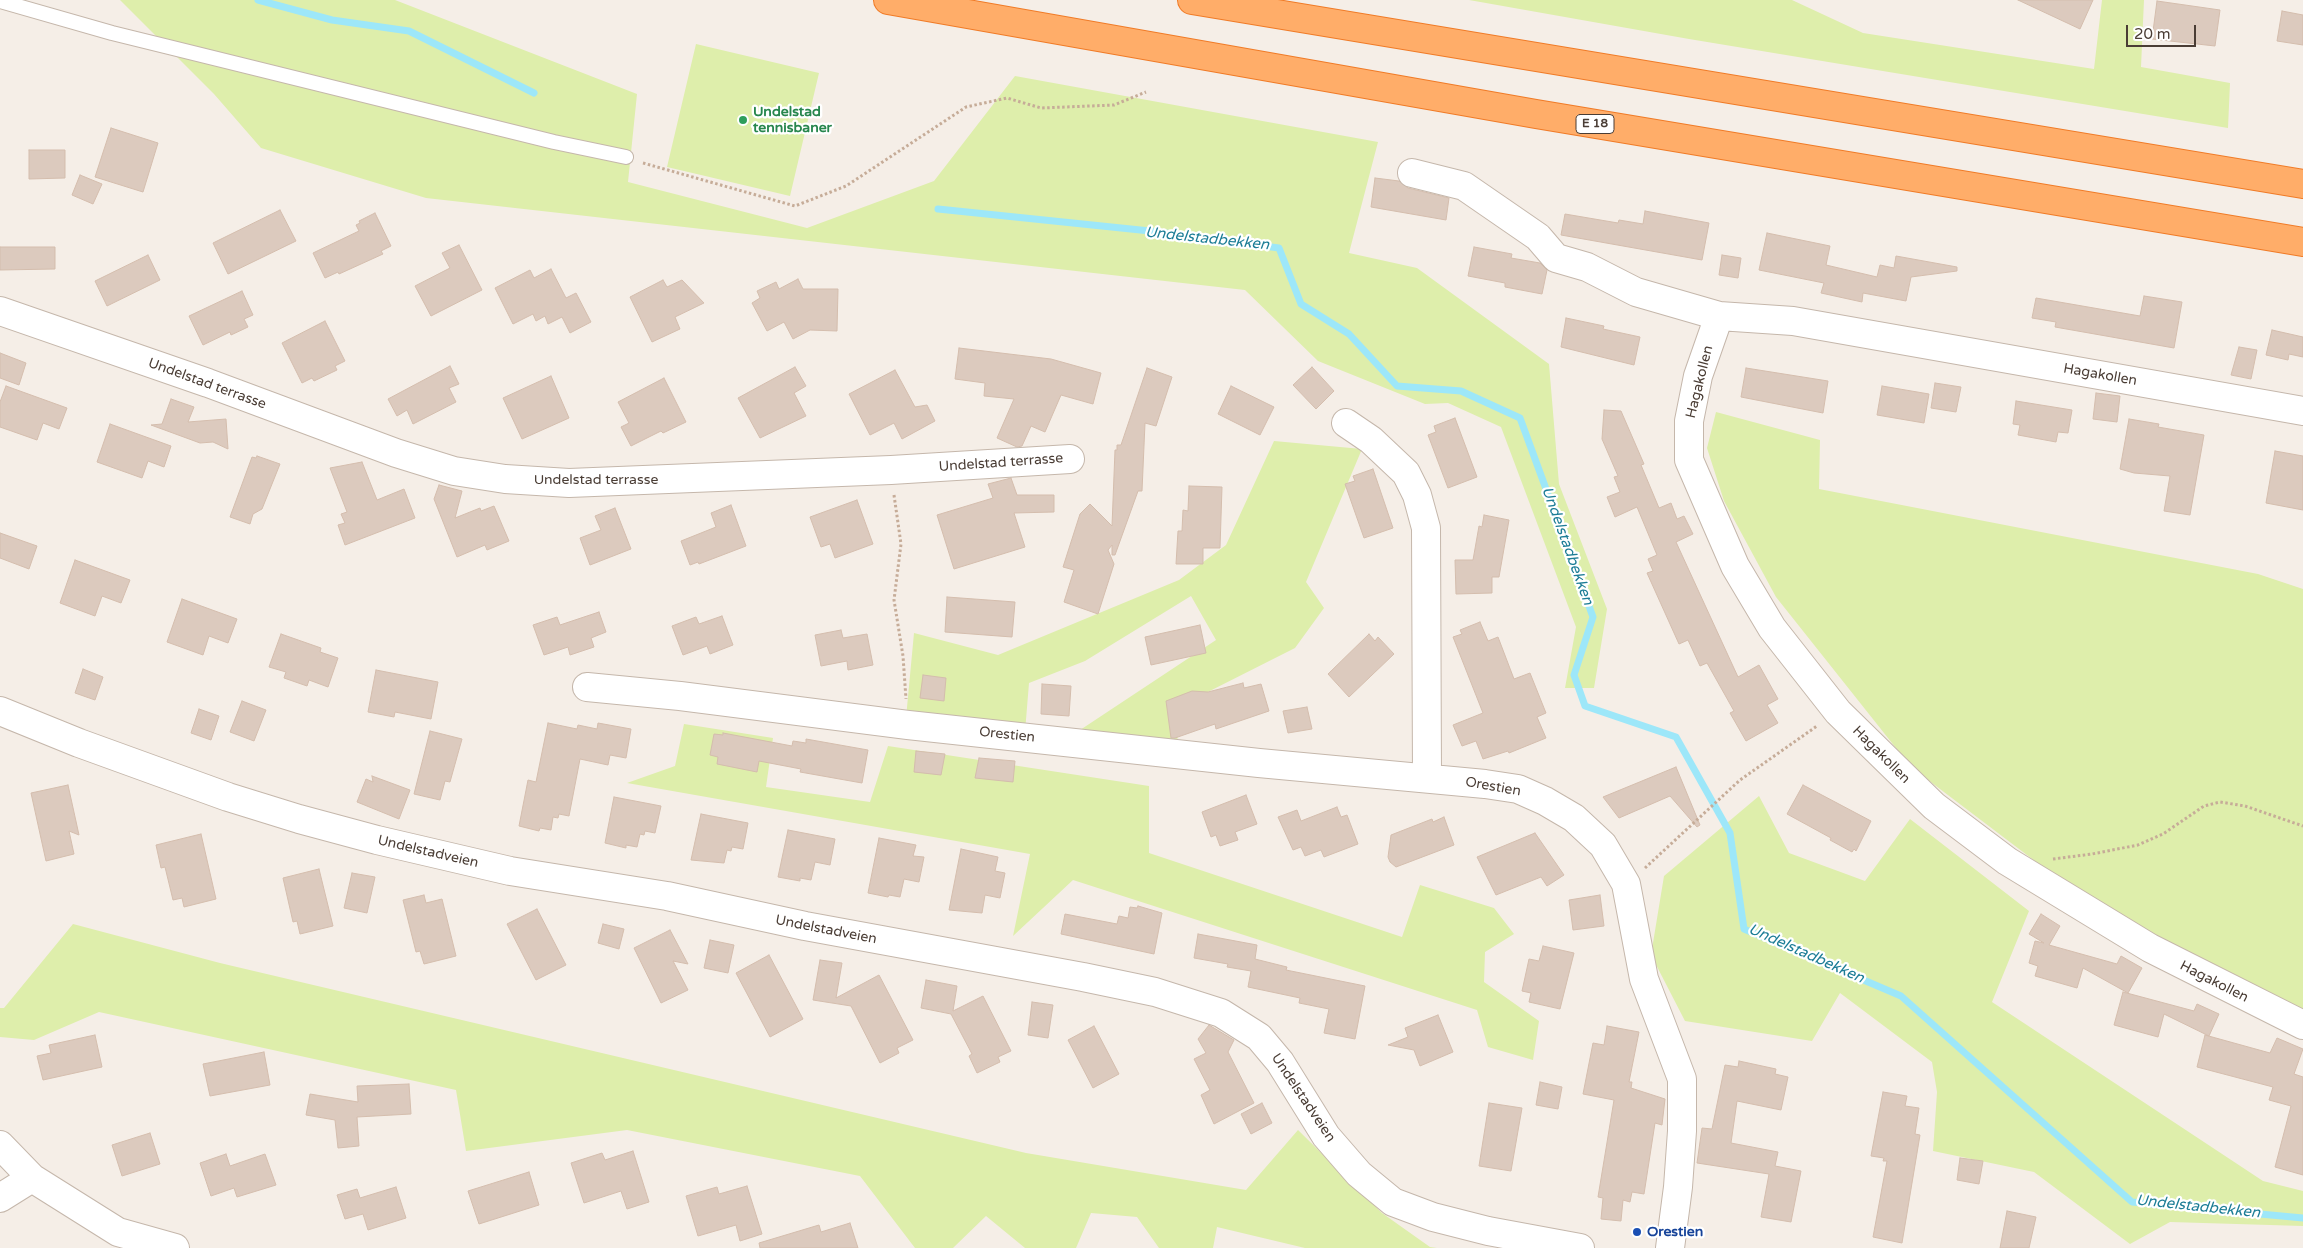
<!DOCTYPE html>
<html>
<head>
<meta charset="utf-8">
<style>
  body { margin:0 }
  #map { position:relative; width:2303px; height:1248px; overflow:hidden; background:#f5eee7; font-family:"Varela Round",sans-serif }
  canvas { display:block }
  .scale { position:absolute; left:2126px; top:25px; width:70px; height:22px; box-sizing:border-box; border:2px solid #4a3d35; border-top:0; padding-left:6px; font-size:15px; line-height:18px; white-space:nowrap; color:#4a3d35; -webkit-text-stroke:4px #fff; paint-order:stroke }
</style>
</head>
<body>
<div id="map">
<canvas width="2303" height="1248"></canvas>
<div class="scale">20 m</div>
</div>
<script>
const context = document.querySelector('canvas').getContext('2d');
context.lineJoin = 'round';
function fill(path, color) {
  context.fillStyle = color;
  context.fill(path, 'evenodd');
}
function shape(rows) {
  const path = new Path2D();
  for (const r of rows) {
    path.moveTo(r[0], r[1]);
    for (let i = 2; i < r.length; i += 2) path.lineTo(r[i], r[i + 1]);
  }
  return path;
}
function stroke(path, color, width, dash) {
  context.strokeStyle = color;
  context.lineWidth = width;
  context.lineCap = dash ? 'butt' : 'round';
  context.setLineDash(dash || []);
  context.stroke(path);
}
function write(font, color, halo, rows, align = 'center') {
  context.font = font + ' "Varela Round",sans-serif';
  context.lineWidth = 4.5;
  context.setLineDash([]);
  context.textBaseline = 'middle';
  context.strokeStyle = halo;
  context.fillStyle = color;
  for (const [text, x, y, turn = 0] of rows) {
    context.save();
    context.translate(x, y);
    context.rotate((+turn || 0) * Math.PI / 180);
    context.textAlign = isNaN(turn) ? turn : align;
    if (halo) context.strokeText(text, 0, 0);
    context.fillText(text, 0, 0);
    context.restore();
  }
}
fill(shape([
  [120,0,395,0,637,94,628,182,807,228,934,181,1015,76,1378,142,1349,253,1417,268,1549,364,1559,484,1607,609,1594,688,1565,688,1576,627,1501,427,1448,403,1425,404,1318,361,1245,290,426,198,261,148,214,94],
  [1469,0,1792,0,1863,33,2094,69,2102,0,2144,0,2141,67,2230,83,2228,128,1689,39],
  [696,44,819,73,790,196,667,167],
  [1716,412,1820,440,1819,489,2258,574,2303,589,2303,1009,2173,951,2052,874,1911,767,1776,597,1724,501,1707,448],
  [1274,441,1362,449,1306,582,1324,608,1295,648,1184,704,1176,746,1071,736,1216,640,1191,596,1085,661,1029,683,1025,732,906,718,914,633,998,655,1179,580,1226,545],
  [684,724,773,738,766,787,870,802,888,746,1149,786,1149,853,1402,937,1420,885,1494,908,1514,934,1485,952,1484,982,1539,1021,1533,1060,1488,1047,1477,1010,1073,880,1013,936,1030,854,627,783,675,766],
  [1759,796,1789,853,1865,881,1910,819,2029,911,1992,1002,2263,1181,2303,1191,2303,1226,2170,1222,2130,1244,2034,1172,1933,1151,1937,1092,1932,1062,1840,993,1812,1041,1685,1021,1651,955,1664,876],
  [73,924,220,963,1026,1153,1246,1190,1298,1130,1382,1213,1430,1247,1437,1248,1305,1248,1217,1227,1213,1248,1159,1248,1137,1217,1091,1213,1076,1248,1025,1248,986,1216,953,1248,915,1248,860,1176,627,1130,466,1151,456,1090,99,1012,34,1040,0,1037,0,1008,4,1008]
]), '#deeeab');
stroke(shape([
  [258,0,332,20,409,31,534,93],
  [938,209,1150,231,1279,248,1301,304,1349,334,1397,386,1461,391,1520,418,1593,617,1574,675,1585,706,1676,737,1730,833,1744,929,1901,996,2132,1202,2303,1218]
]), '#9de7f9', 7);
const building = shape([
  [2018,0,2093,0,2080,29,2018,0],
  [2157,1,2220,10,2215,46,2152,39,2157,1],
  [2282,11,2303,15,2303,45,2277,41,2282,11],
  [111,128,158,143,143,192,95,177,111,128],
  [29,150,65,150,65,178,29,179,29,150],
  [80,175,102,184,93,204,72,195,80,175],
  [1375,178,1399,181,1408,188,1449,198,1446,220,1371,207,1375,178],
  [280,210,296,241,228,274,213,243,280,210],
  [1645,211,1709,223,1702,260,1561,235,1565,214,1618,223,1619,220,1643,224,1645,211],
  [375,213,391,246,381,251,383,254,339,274,338,272,325,278,313,253,359,231,356,225,360,223,359,221,375,213],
  [1767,233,1830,246,1826,265,1877,277,1880,265,1894,268,1896,256,1957,267,1957,271,1911,277,1906,301,1863,293,1862,302,1821,293,1824,283,1759,270,1767,233],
  [459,245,482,290,431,316,415,286,450,268,442,253,459,245],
  [0,247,55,247,55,269,0,270,0,247],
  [1474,247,1512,254,1511,258,1540,263,1547,270,1542,294,1505,287,1505,283,1468,276,1474,247],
  [148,255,160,280,107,306,95,281,148,255],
  [1722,255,1741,258,1738,278,1719,275,1722,255],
  [551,269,566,298,576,293,591,322,570,333,562,317,548,324,545,316,536,321,533,314,513,324,495,288,530,270,534,278,551,269],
  [798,279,803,289,838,289,837,331,810,330,793,339,784,322,767,331,752,303,760,298,757,291,776,282,779,289,798,279],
  [663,280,667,287,682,280,704,303,675,317,680,329,652,342,630,297,663,280],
  [242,291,253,315,244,319,248,327,231,335,230,332,203,345,189,316,242,291],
  [2144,296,2182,302,2174,348,2055,327,2056,322,2032,318,2036,298,2140,316,2144,296],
  [1566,318,1604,326,1603,329,1640,337,1634,365,1561,347,1566,318],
  [325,321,345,361,335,366,337,370,314,381,312,378,302,383,282,343,325,321],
  [2272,330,2303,337,2303,357,2289,354,2288,360,2266,355,2272,330],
  [2239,347,2257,350,2251,379,2231,375,2239,347],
  [959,348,1051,359,1101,373,1093,404,1061,395,1045,432,1031,426,1022,446,1017,447,997,438,1014,399,984,396,985,383,955,379,959,348],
  [0,353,26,363,19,385,0,378,0,353],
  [450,366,459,384,449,388,456,402,413,424,407,410,397,416,388,399,450,366],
  [795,367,806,386,794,393,806,416,760,438,738,398,795,367],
  [1312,367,1334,391,1316,409,1293,385,1312,367],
  [1147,368,1172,377,1156,426,1145,423,1142,491,1138,491,1115,555,1112,555,1112,545,1108,550,1114,564,1098,614,1064,602,1074,570,1063,567,1080,514,1090,504,1112,526,1115,450,1117,450,1117,445,1121,445,1147,368],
  [1746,368,1828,381,1823,413,1741,397,1746,368],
  [895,370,915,407,927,405,935,421,902,439,894,423,870,435,849,394,895,370],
  [551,376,569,418,522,439,503,398,551,376],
  [664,378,686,422,663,433,661,431,631,446,621,427,629,423,618,402,664,378],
  [1935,383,1961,387,1956,412,1931,408,1935,383],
  [6,386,67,408,59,429,43,423,37,440,0,427,0,402,6,386],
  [1231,386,1274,407,1260,435,1218,414,1231,386],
  [1882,386,1929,394,1924,423,1877,415,1882,386],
  [2096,393,2120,396,2117,422,2093,419,2096,393],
  [171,399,194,407,188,422,226,419,228,449,213,442,200,443,151,425,162,424,171,399],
  [2016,401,2072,410,2068,433,2058,432,2056,442,2018,435,2020,425,2013,424,2016,401],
  [1604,410,1621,411,1644,464,1641,465,1659,508,1671,503,1677,519,1684,516,1693,534,1676,542,1738,677,1759,665,1778,699,1767,705,1778,723,1746,741,1730,713,1734,711,1707,663,1700,666,1688,640,1679,644,1647,573,1653,571,1648,559,1657,555,1637,507,1615,517,1607,497,1620,492,1614,477,1618,476,1602,439,1604,410],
  [1455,418,1477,477,1448,488,1428,435,1436,432,1434,426,1455,418],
  [2129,419,2159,424,2158,427,2204,435,2190,515,2164,511,2170,476,2134,473,2120,469,2129,419],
  [110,424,171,446,164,467,148,461,142,478,97,462,110,424],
  [2275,451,2303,456,2303,510,2266,503,2275,451],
  [257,456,280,464,262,509,253,514,250,524,230,517,252,457,256,458,257,456],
  [362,462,377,500,404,489,415,518,345,545,338,525,345,523,341,514,347,512,330,468,362,462],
  [1373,469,1393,528,1364,538,1345,484,1355,481,1353,476,1373,469],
  [1011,478,1017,495,1054,495,1054,512,1014,513,1025,547,954,569,937,515,993,498,988,484,1011,478],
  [439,485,462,491,455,518,480,508,481,511,494,506,509,541,487,550,485,545,457,557,434,499,439,485],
  [1189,486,1222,487,1220,548,1203,548,1203,564,1176,564,1178,531,1182,531,1183,510,1188,511,1189,486],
  [857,500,873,544,835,558,830,544,821,547,810,517,857,500],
  [731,505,746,546,699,564,698,562,690,565,681,541,716,527,711,513,731,505],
  [615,508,631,549,590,565,580,538,601,530,595,516,615,508],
  [1484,515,1509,520,1499,577,1492,577,1492,593,1456,594,1455,560,1473,560,1479,526,1482,527,1484,515],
  [0,533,37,546,29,569,0,558,0,533],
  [75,560,130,580,121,603,102,596,95,616,60,603,75,560],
  [947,597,1015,602,1012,637,945,632,947,597],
  [182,599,237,619,228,643,209,636,203,655,167,642,182,599],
  [599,612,606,632,591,638,594,647,570,655,568,647,544,655,533,625,557,617,560,625,599,612],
  [722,616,733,645,710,654,707,646,683,655,672,626,696,617,699,624,722,616],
  [1480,622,1488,641,1498,637,1514,679,1530,673,1546,713,1537,717,1546,738,1509,753,1508,751,1483,759,1476,741,1462,746,1453,725,1483,713,1453,637,1462,634,1460,630,1480,622],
  [1200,625,1206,653,1151,665,1145,637,1200,625],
  [841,630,843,638,867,634,873,665,848,670,847,661,821,666,815,635,841,630],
  [281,634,321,648,320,652,338,658,328,687,309,680,307,686,284,678,286,672,269,667,281,634],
  [1369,634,1375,641,1378,637,1394,654,1349,697,1328,674,1369,634],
  [83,669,103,677,95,700,75,693,83,669],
  [376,670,438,682,431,719,395,712,394,717,368,712,376,670],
  [923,675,946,678,944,701,920,698,923,675],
  [1243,683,1244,688,1261,684,1269,711,1216,729,1215,724,1175,738,1171,738,1166,701,1192,691,1208,692,1243,683],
  [1042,684,1071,686,1069,716,1041,714,1042,684],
  [242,701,266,710,254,741,230,732,242,701],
  [1307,707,1312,729,1288,733,1283,711,1307,707],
  [199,709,219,716,211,740,191,733,199,709],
  [548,723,577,729,578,725,597,729,598,723,631,729,626,758,610,755,608,765,580,759,569,816,559,814,558,818,553,817,551,830,540,828,539,831,519,826,528,780,536,782,548,723],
  [430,731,462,739,450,782,445,781,440,800,414,794,430,731],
  [723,733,792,746,793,741,806,743,806,739,868,750,862,783,800,772,801,769,759,761,757,772,717,764,718,757,710,755,714,734,723,735,723,733],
  [916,751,945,754,941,775,914,772,916,751],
  [979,758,1015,761,1013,782,975,778,979,758],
  [1676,767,1700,825,1697,827,1670,796,1619,818,1603,797,1676,767],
  [372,776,410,790,399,819,357,802,366,779,373,782,372,776],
  [68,785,79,835,69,831,74,854,46,861,31,793,68,785],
  [1803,785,1871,821,1856,851,1854,849,1852,852,1830,840,1831,838,1787,814,1803,785],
  [1246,795,1257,824,1235,832,1238,840,1220,846,1216,835,1211,837,1202,812,1246,795],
  [614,797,661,806,655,833,645,831,644,835,640,834,637,847,626,845,626,848,605,843,614,797],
  [1337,807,1341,817,1347,815,1358,844,1324,857,1321,850,1305,856,1301,847,1293,850,1278,817,1297,810,1301,821,1337,807],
  [701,814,748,823,743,849,732,847,731,851,727,850,724,863,691,860,701,814],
  [1444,817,1454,845,1396,867,1390,862,1388,857,1391,835,1432,819,1433,822,1444,817],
  [788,830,835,839,830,865,815,862,811,880,800,878,800,881,778,877,788,830],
  [1535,833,1564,875,1547,886,1541,877,1496,895,1477,857,1535,833],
  [201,834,216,899,184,907,182,898,173,900,165,867,161,868,156,845,201,834],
  [879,838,916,845,913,856,924,857,919,882,904,879,900,897,889,895,888,897,868,893,879,838],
  [961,849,998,857,995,871,1005,873,1000,898,985,895,982,913,949,910,961,849],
  [319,869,333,926,300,934,297,921,293,922,283,878,319,869],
  [352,873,375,877,367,913,344,908,352,873],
  [424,895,426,903,442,899,456,956,424,964,420,951,416,952,403,900,424,895],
  [1600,895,1604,926,1573,930,1569,900,1600,895],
  [1138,906,1162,913,1154,954,1061,934,1065,914,1117,924,1119,916,1128,918,1130,907,1137,908,1138,906],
  [537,909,566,965,536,980,507,924,537,909],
  [2041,914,2060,926,2049,945,2117,964,2121,956,2142,968,2128,993,2083,968,2077,988,2035,976,2038,966,2029,963,2035,941,2044,943,2029,934,2041,914],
  [603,924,624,929,619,949,598,943,603,924],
  [670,930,688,964,673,961,688,990,661,1003,634,948,670,930],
  [1198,934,1257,945,1255,959,1287,967,1286,970,1365,986,1355,1039,1324,1033,1329,1009,1299,1003,1300,998,1248,987,1251,971,1227,967,1228,964,1194,958,1198,934],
  [710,940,734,945,728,973,704,968,710,940],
  [1543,946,1574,953,1560,1009,1529,1002,1531,993,1522,991,1529,959,1539,961,1543,946],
  [769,955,803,1019,770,1037,736,973,769,955],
  [820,960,842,963,836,998,879,975,913,1040,897,1048,899,1053,880,1063,851,1006,813,1000,820,960],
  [926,980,957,986,953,1011,983,996,1011,1051,998,1057,1000,1062,977,1073,969,1056,972,1054,951,1014,921,1008,926,980],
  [2123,992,2194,1011,2197,1004,2219,1014,2209,1036,2164,1014,2158,1037,2114,1025,2123,992],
  [1032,1002,1053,1005,1048,1038,1028,1035,1032,1002],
  [1438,1015,1453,1052,1420,1066,1414,1050,1388,1045,1408,1037,1405,1028,1438,1015],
  [1209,1025,1234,1040,1228,1052,1254,1103,1214,1124,1201,1095,1210,1090,1194,1059,1206,1053,1198,1039,1209,1025],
  [1094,1026,1119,1074,1093,1088,1068,1040,1094,1026],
  [1607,1026,1639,1032,1629,1082,1632,1082,1631,1088,1665,1099,1662,1125,1655,1123,1644,1194,1632,1192,1630,1202,1623,1200,1621,1221,1601,1219,1603,1198,1598,1197,1614,1100,1583,1094,1593,1043,1604,1045,1607,1026],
  [95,1035,102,1067,43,1080,37,1056,51,1053,49,1045,95,1035],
  [2205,1035,2270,1053,2277,1038,2303,1049,2294,1074,2303,1077,2303,1175,2275,1167,2291,1106,2269,1100,2273,1087,2197,1067,2205,1035],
  [264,1052,270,1085,210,1096,203,1064,264,1052],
  [1739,1061,1776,1069,1775,1074,1788,1077,1781,1110,1737,1101,1731,1143,1778,1152,1775,1166,1801,1171,1791,1222,1761,1217,1769,1174,1697,1163,1702,1128,1712,1129,1725,1065,1738,1067,1739,1061],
  [1540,1082,1562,1087,1558,1109,1536,1105,1540,1082],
  [409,1084,411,1114,357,1117,359,1146,338,1148,335,1120,306,1115,310,1094,358,1102,357,1086,409,1084],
  [1883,1092,1907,1096,1905,1106,1919,1108,1915,1134,1920,1135,1902,1243,1873,1237,1887,1161,1883,1161,1884,1158,1871,1156,1883,1092],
  [1262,1103,1272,1123,1251,1134,1241,1114,1262,1103],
  [1489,1103,1522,1108,1511,1171,1479,1166,1489,1103],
  [150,1133,160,1164,122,1176,112,1145,150,1133],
  [633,1151,649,1202,627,1209,621,1191,584,1203,571,1163,602,1153,605,1160,633,1151],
  [226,1154,230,1166,265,1154,276,1185,237,1197,234,1188,211,1196,200,1163,226,1154],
  [1960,1158,1983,1161,1979,1184,1957,1180,1960,1158],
  [529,1172,539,1205,479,1224,468,1191,529,1172],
  [747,1186,762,1234,740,1241,736,1225,698,1236,686,1196,717,1187,719,1194,747,1186],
  [396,1187,406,1218,368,1230,363,1214,345,1219,337,1195,357,1189,360,1198,396,1187],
  [2007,1211,2036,1217,2029,1248,2000,1248,2007,1211],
  [850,1223,858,1248,760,1248,759,1243,819,1225,821,1232,850,1223]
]);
fill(building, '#dccabe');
stroke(building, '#d4bdad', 1);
const lane = shape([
  [0,1,112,33,554,142,626,157]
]);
const street = shape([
  [1412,173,1464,186,1538,237,1556,258,1587,267,1636,292,1719,316,1793,321,2303,411],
  [0,311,208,383,396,453,454,471,505,479,569,483,891,470,1070,459],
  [1719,316,1698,376,1689,421,1689,460,1735,566,1772,628,1838,712,1934,806,2007,861,2150,948,2303,1025],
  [1346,423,1371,440,1406,473,1417,495,1426,528,1427,777],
  [587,687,680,696,908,725,1259,763,1485,784,1518,789,1545,801,1574,818,1603,845,1626,884,1644,979,1682,1079,1682,1131,1678,1187,1670,1248],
  [0,711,79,743,228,797,299,819,377,840,510,871,667,896,805,926,1083,977,1155,992,1221,1013,1259,1037,1280,1062,1326,1136,1359,1174,1393,1202,1433,1217,1488,1231,1580,1248],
  [0,1145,32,1178,118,1232,175,1248],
  [0,1198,32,1178]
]);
const highway = shape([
  [888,0,1536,114,2303,242],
  [1192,0,2303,184]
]);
stroke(lane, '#c5b7ab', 16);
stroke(street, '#c5b7ab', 30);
stroke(highway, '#f07b27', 30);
stroke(shape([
  [643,163,795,206,846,186,966,107,1007,98,1041,108,1114,105,1146,92],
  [894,495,901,544,894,600,903,656,906,699],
  [2053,859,2092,854,2138,845,2163,834,2204,806,2220,802,2245,806,2303,826],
  [1645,868,1740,780,1817,726]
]), '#c6ac98', 3, [2.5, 2.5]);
stroke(lane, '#fff', 14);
stroke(street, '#fff', 28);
stroke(highway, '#ffad69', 28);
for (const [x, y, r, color] of [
  [743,120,5,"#2e9e5b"],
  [1637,1232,5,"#1a4fb4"]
]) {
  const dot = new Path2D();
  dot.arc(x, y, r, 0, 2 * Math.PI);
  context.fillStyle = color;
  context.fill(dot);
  stroke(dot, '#fff', 2);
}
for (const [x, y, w] of [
  [1595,124,38]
]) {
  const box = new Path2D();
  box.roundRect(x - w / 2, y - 9.5, w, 19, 4);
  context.fillStyle = '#fff';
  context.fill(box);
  stroke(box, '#4a3d35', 1);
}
write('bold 12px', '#4a3d35', null, [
  ["E 18",1595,124]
]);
write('bold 14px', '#27864d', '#fff', [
  ["Undelstad",753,112],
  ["tennisbaner",753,128]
], 'left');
write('14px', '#4a3d35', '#fff', [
  ["Hagakollen",2100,375,10],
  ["Hagakollen",1700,382,-76],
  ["Undelstad terrasse",207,384,20],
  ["Undelstad terrasse",1001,463,-4],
  ["Undelstad terrasse",596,480],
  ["Orestien",1007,735,6],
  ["Hagakollen",1881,755,45],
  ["Orestien",1493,787,10],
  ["Undelstadveien",428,852,13],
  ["Undelstadveien",826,930,11],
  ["Hagakollen",2214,982,27],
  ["Undelstadveien",1303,1098,56]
]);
write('bold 14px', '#164399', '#fff', [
  ["Orestien",1647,1232]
], 'left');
write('italic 15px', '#1d7d96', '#fff', [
  ["Undelstadbekken",1207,239,6],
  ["Undelstadbekken",1567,546,70],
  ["Undelstadbekken",1806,954,24],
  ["Undelstadbekken",2198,1207,6]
]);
</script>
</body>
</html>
